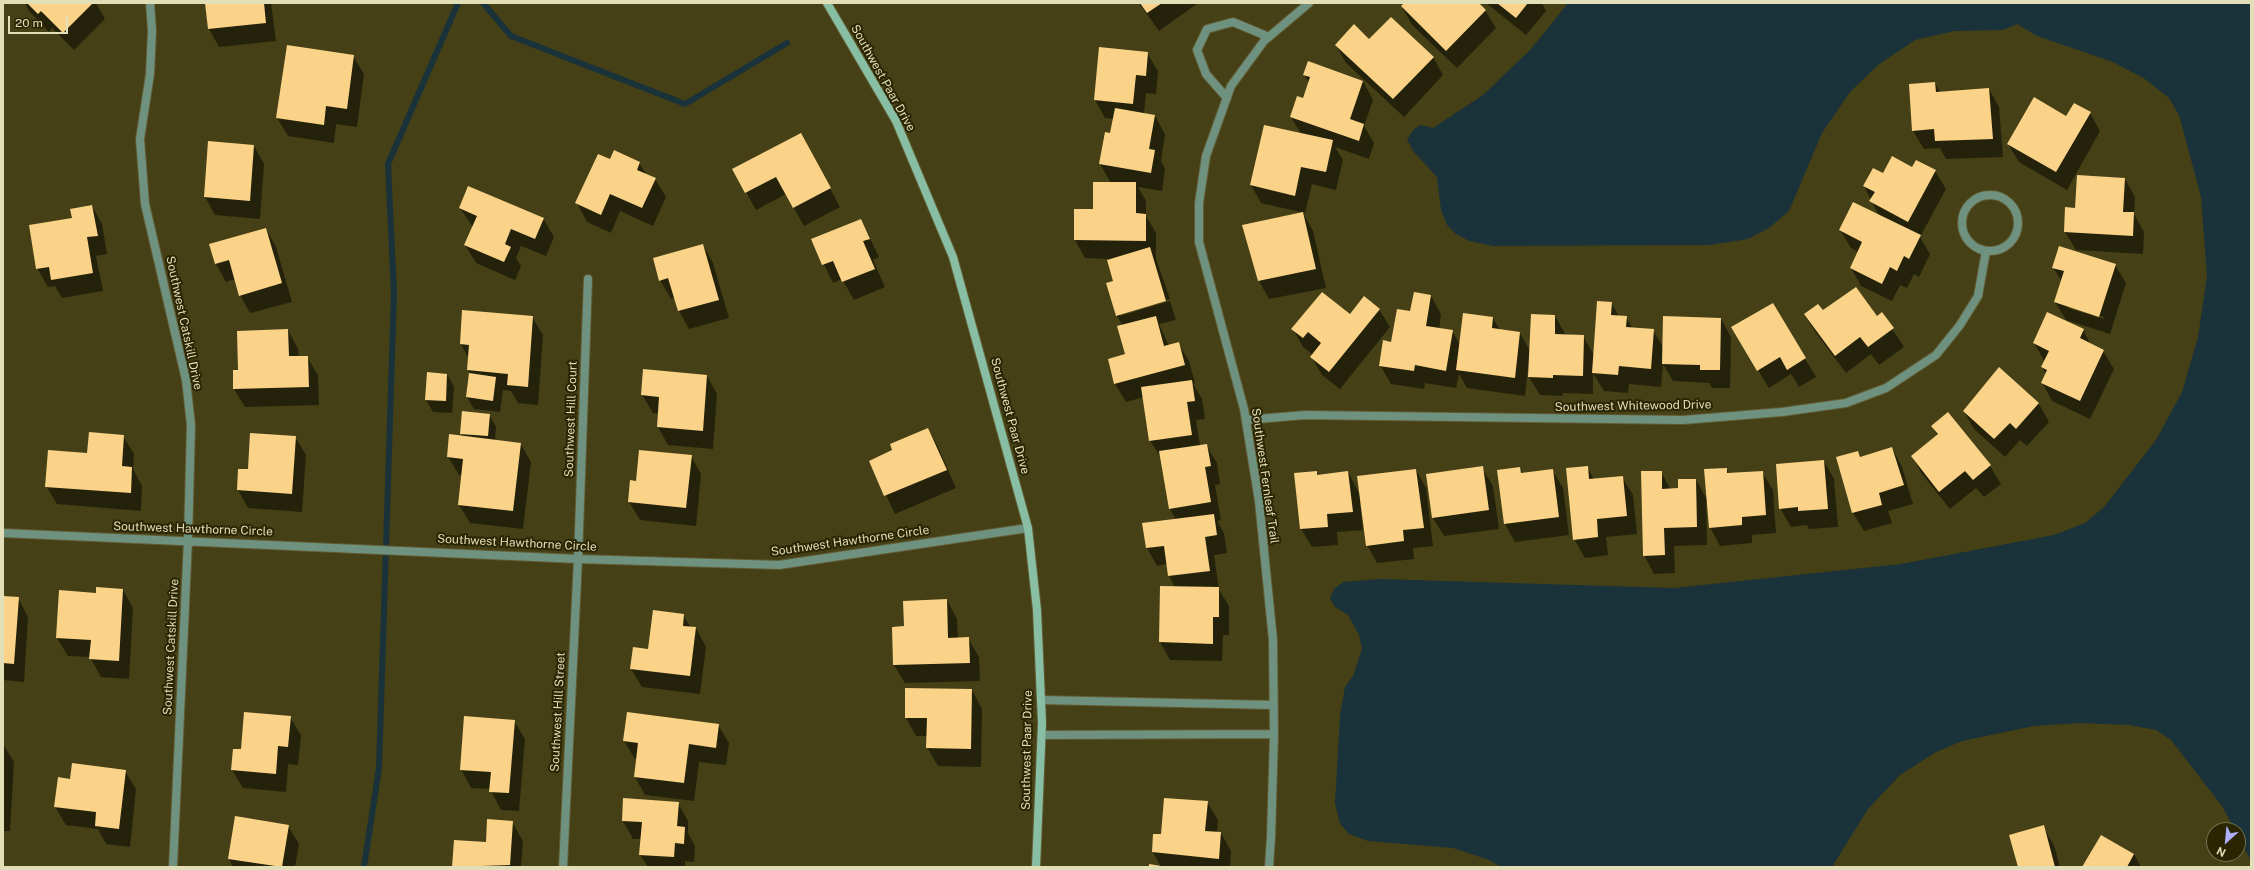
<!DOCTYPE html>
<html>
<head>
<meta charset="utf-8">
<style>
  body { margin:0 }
  #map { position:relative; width:2254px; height:870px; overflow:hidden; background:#454015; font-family:"Public Sans",sans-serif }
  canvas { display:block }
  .frame { position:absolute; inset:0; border:4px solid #e2deb7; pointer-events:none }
  .north { position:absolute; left:2206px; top:822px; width:40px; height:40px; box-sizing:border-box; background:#2a2604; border:1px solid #74704c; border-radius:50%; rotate:207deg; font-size:11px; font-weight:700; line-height:16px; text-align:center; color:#e2deb7 }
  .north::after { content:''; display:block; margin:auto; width:14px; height:18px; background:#adaffb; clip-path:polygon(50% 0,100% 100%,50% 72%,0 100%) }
  .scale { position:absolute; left:8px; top:16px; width:60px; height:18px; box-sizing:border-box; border:2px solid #e2deb7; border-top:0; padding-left:5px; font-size:12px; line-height:14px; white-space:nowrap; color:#e2deb7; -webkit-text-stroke:3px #2a2604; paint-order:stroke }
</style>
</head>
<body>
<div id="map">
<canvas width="2254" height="870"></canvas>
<div class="frame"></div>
<div class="north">N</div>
<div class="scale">20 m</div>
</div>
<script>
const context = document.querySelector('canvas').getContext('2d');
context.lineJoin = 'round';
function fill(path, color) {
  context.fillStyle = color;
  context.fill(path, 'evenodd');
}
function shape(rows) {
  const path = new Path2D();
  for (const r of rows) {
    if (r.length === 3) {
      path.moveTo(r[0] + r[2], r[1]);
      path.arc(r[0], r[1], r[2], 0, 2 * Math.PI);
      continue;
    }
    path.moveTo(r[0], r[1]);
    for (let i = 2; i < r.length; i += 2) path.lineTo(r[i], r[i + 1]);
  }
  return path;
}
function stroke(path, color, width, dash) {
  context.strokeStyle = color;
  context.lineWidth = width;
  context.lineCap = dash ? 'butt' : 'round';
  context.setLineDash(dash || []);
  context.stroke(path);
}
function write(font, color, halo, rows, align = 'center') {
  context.font = font + ' "Public Sans",sans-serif';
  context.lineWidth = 4;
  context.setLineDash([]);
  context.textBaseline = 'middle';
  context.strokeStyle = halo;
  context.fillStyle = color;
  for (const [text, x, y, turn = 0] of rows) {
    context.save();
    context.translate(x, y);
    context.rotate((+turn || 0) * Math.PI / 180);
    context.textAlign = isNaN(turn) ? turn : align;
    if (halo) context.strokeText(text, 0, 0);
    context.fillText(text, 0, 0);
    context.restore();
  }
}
fill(shape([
  [1568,3,2251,3,2251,861,2238,836,2238,830,2235,830,2222,806,2171,740,2156,730,2129,725,2079,723,2034,726,1962,741,1936,752,1900,775,1868,809,1832,867,1501,867,1489,860,1453,848,1368,841,1349,834,1340,824,1335,803,1340,715,1345,687,1353,676,1362,649,1359,635,1348,615,1335,607,1330,598,1334,589,1343,582,1380,579,1674,588,1901,564,2054,535,2085,523,2104,507,2156,440,2182,392,2198,337,2207,276,2201,197,2179,115,2169,98,2145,79,2113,62,2037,36,2017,24,2003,30,1955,31,1915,40,1878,65,1850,92,1822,133,1789,211,1769,228,1748,239,1710,245,1493,246,1469,241,1456,234,1447,225,1441,210,1437,177,1413,151,1407,139,1414,129,1421,125,1433,128,1483,95,1531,49]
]), '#1a323a');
fill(shape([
  [25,3,96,3,105,19,74,50,52,28,49,32,29,11],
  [216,3,271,3,276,41,219,47,209,29,206,4],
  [1139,3,1198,3,1159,31],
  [1406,3,1478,3,1485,10,1496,28,1457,68,1412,25,1402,7],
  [1486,3,1542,3,1546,11,1526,35],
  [1370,40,1433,57,1443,75,1404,117,1346,63,1336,45],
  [287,46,353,56,364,74,357,127,336,124,334,143,288,136,277,118],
  [1147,53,1158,71,1156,94,1146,93,1144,114,1155,116,1165,134,1161,161,1165,169,1162,191,1138,187,1146,201,1146,216,1156,233,1156,259,1170,299,1120,314,1120,316,1170,301,1176,320,1159,324,1169,346,1178,343,1189,361,1195,383,1193,384,1202,399,1205,419,1196,420,1200,446,1206,445,1217,463,1220,484,1215,485,1221,520,1217,521,1224,533,1227,553,1214,555,1219,590,1229,606,1229,635,1223,635,1222,661,1170,660,1160,642,1175,587,1169,576,1167,564,1157,566,1147,548,1176,520,1170,509,1162,459,1150,441,1144,397,1126,402,1115,384,1126,355,1123,326,1117,316,1114,281,1108,259,1085,258,1075,240,1075,210,1094,210,1111,183,1100,164,1111,134,1114,119,1105,118,1095,100],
  [1304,74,1363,81,1373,100,1364,126,1374,143,1369,159,1335,147,1343,160,1336,190,1312,184,1305,213,1261,203,1251,185,1301,134,1291,117,1303,99,1309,83],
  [1935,83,1940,92,1989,89,1999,107,2003,157,1946,159,1940,148,1924,149,1913,131],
  [2090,113,2100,131,2067,190,2019,162,2008,144,2066,117],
  [254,146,264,164,260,219,215,215,205,197],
  [811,152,840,207,804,226,786,194,756,210,746,192],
  [610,161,639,163,647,175,655,179,666,197,653,226,620,211,611,233,587,222,577,203],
  [1913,168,1935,171,1946,189,1920,237,1930,254,1919,277,1914,274,1907,288,1900,285,1892,301,1861,286,1851,268,1858,252,1851,248,1840,230,1879,216,1864,186,1883,174],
  [2125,179,2135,197,2134,214,2144,232,2143,254,2076,250,2065,232],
  [92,206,102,224,107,254,96,256,103,291,62,298,55,286,48,287,37,268,73,219],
  [460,208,543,218,554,237,546,256,521,246,516,258,521,266,515,280,476,263,465,245,473,227],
  [1303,213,1313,231,1326,288,1269,299,1259,281,1244,226],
  [861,220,879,257,873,260,885,287,854,300,842,279,833,283,812,240],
  [266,229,276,247,292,302,250,313,240,295,235,279,226,282,216,264,210,245],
  [703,245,713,263,729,318,689,329,679,311,675,297,671,299,660,280],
  [2115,265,2126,283,2110,334,2066,320,2055,302,2062,282,2053,267],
  [2068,306,2104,317,2104,319,2068,308],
  [1431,296,1441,314,1439,329,1452,331,1460,344,1493,318,1500,330,1520,333,1530,351,1555,316,1565,334,1583,336,1594,355,1611,303,1619,316,1626,317,1633,329,1653,330,1663,347,1721,319,1731,337,1730,388,1712,388,1709,383,1673,381,1663,364,1661,387,1629,384,1628,393,1604,391,1593,373,1593,394,1563,393,1563,396,1540,395,1529,377,1528,368,1525,396,1467,388,1459,374,1456,388,1425,383,1424,389,1391,384,1380,365,1411,312],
  [1772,304,1816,377,1799,387,1791,374,1769,388,1743,346],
  [1379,309,1390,327,1340,389,1322,375,1311,357,1313,355,1303,347,1293,329],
  [1823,312,1877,317,1882,313,1904,347,1879,365,1871,354,1846,373,1816,333,1805,315],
  [532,317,543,335,538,405,518,403,511,391,503,390,500,412,474,409,467,397,471,375,468,370,469,359,461,344],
  [288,330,298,349,299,357,307,357,318,375,319,405,245,407,234,389,239,371],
  [2083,330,2091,345,2103,351,2114,369,2090,419,2052,401,2042,382,2046,374,2042,367,2045,362,2034,343],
  [1999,368,2039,404,2049,422,2027,446,2020,440,2005,457,1974,429,1964,411],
  [644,370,707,376,717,394,713,449,668,445,658,427,659,414,653,413,642,395],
  [447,374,454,387,452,413,433,412,426,400],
  [489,414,496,427,495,441,520,443,531,462,523,529,470,523,459,505,462,475,459,475,448,457,463,437,461,433],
  [1948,414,1990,466,2001,484,1984,497,1976,488,1950,509,1922,474,1912,456,1938,436,1932,426],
  [928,429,938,447,956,488,895,514,870,461,894,451],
  [123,436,134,454,133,469,142,486,141,511,57,504,46,486,88,454],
  [295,437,306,455,302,512,248,508,238,490,249,470],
  [1892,448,1902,467,1913,504,1888,511,1892,523,1864,531,1853,513,1837,458,1858,452,1861,457],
  [691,456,701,474,696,526,640,520,629,502,637,482],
  [1824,461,1834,479,1838,527,1809,529,1807,525,1791,527,1780,508],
  [1587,467,1594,479,1622,477,1633,495,1637,534,1606,537,1608,555,1585,558,1574,539],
  [1482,468,1493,486,1499,529,1444,536,1433,518],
  [1520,468,1523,474,1552,470,1563,488,1569,535,1515,542,1505,524],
  [1727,469,1730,474,1762,472,1773,490,1776,533,1752,535,1752,543,1720,546,1710,527,1708,503,1706,503,1707,545,1674,546,1675,573,1654,574,1644,555,1661,472,1671,490,1679,489,1696,480,1708,501],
  [1416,470,1426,488,1433,546,1413,548,1414,559,1377,563,1367,545,1362,503,1360,503,1363,530,1337,532,1338,545,1312,547,1301,529,1295,474,1316,472,1318,476,1348,472,1360,495],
  [123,590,133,608,129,679,101,677,90,657,68,656,57,638,96,594],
  [3,597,18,598,28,617,24,682,3,680],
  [947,600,957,619,958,639,968,638,979,657,980,681,905,683,894,665,905,627],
  [683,615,691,628,696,628,706,647,700,694,642,687,631,669],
  [972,690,982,709,981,767,938,766,927,747,928,736,916,736,906,718],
  [290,717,301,735,298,765,288,764,286,792,243,788,232,770],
  [514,721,525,739,519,811,501,810,490,789,471,788,461,769],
  [718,725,729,743,726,765,699,762,694,801,645,795,635,777,637,759,635,759,624,741],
  [3,744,14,762,10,831,3,831],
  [125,771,136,789,130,847,106,844,98,829,66,825,55,807,71,780],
  [1207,802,1218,820,1217,833,1221,833,1231,851,1230,867,1161,867,1153,852,1154,835,1162,835],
  [678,803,688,821,688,833,695,846,694,862,685,861,685,867,648,867,640,855,641,839,633,839,623,821],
  [512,822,523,841,521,867,453,867,455,841,487,843],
  [288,826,299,844,295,867,233,867,229,859],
  [2043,827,2054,845,2060,867,2019,867],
  [2134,854,2141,867,2083,867]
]), '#0007');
stroke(shape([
  [483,3,511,36,685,104,787,43],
  [364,867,379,768,394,293,388,164,458,3]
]), '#1a323a', 6);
fill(shape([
  [27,3,93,3,63,33,41,11,38,14],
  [205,3,264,3,266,23,208,29],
  [1140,3,1162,3,1147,13],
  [1404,3,1479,3,1486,10,1446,51,1401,6],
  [1497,3,1528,3,1516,18],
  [1391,17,1434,57,1393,99,1335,45,1354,24,1369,39],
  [287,45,354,55,347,109,326,106,324,125,276,118],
  [1099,47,1148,52,1146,76,1136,75,1133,104,1094,100],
  [1308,61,1363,81,1350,119,1364,124,1359,141,1290,117,1297,96,1303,98,1310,77,1303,75],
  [1935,82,1936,92,1989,88,1993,139,1935,141,1934,129,1912,131,1909,84],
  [2034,97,2066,116,2074,103,2091,112,2056,172,2007,144],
  [1115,108,1155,115,1149,149,1155,150,1151,173,1099,164,1105,132,1110,133],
  [1264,125,1333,140,1326,172,1301,167,1295,196,1250,185],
  [801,133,831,188,793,208,776,177,745,193,732,169],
  [208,141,254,145,250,201,204,197],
  [614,150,640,162,637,170,656,178,642,208,610,194,601,215,575,203,598,154,610,159],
  [1892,156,1912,167,1916,160,1936,170,1908,222,1869,201,1875,192,1863,186,1873,168,1883,173],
  [2077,175,2125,178,2123,212,2134,212,2133,236,2064,232,2065,207,2075,208],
  [1093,182,1136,182,1136,213,1146,214,1146,241,1074,240,1074,209,1093,209],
  [468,186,544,218,535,239,511,229,505,244,511,247,504,262,464,245,477,216,459,208],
  [1853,202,1921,235,1909,259,1904,256,1897,271,1890,267,1882,284,1850,268,1862,242,1839,230],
  [92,205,98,236,87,237,93,273,51,280,49,267,36,269,29,225,72,218,70,209],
  [1303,212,1316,269,1258,281,1242,225],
  [861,219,870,239,863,241,875,269,842,282,833,261,822,265,811,239],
  [266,228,282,283,239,296,229,260,215,264,209,244],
  [703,244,719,300,678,311,668,278,659,281,653,258],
  [2059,246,2116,264,2099,317,2054,302,2064,271,2052,268],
  [1150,247,1166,301,1116,316,1106,283,1113,281,1107,260],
  [1856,287,1877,316,1882,312,1894,328,1868,347,1860,337,1835,356,1804,314,1818,304,1823,310],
  [1322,292,1350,314,1364,296,1380,309,1329,372,1310,357,1321,343,1308,332,1303,338,1291,329],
  [1414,292,1431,295,1426,326,1453,330,1446,371,1415,365,1414,371,1379,366,1383,340,1391,342,1397,309,1410,311],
  [1597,301,1612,302,1611,315,1627,316,1626,327,1654,329,1651,369,1619,366,1618,375,1592,373],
  [1773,303,1806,358,1787,370,1780,357,1757,371,1731,327],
  [462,310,533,316,528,387,507,385,508,374,467,370,469,345,460,344],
  [2047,312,2084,329,2080,338,2104,350,2080,401,2041,383,2047,370,2041,367,2049,351,2033,343],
  [1463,313,1493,317,1492,328,1520,332,1515,378,1456,370],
  [1531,314,1555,315,1555,334,1584,335,1583,376,1553,375,1553,378,1528,377],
  [1156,316,1164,346,1179,342,1185,365,1114,384,1108,359,1125,354,1117,326],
  [1663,316,1721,318,1720,370,1700,370,1700,365,1662,364],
  [288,329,289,356,308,356,309,387,233,389,233,370,238,370,237,331],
  [1999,367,2039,403,2016,429,2010,423,1994,439,1963,411],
  [643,369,707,375,703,431,657,427,659,397,641,395],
  [427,372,447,374,446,401,425,400],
  [469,373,496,377,493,401,466,397],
  [1192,380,1195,401,1187,402,1192,435,1149,441,1141,387],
  [462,411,490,414,488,436,460,434],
  [1948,412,1991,465,1973,480,1965,471,1939,492,1911,456,1938,434,1931,426],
  [928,428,947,470,884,496,869,461,892,450,890,444],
  [89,432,124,435,122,466,132,467,131,493,45,487,48,450,87,453],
  [250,433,296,436,292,494,237,490,238,469,248,469],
  [449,434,521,443,513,511,458,505,463,459,447,457],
  [1207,444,1211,466,1205,467,1211,502,1169,509,1159,451],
  [1892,447,1904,485,1879,493,1882,505,1852,513,1836,457,1858,451,1860,457],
  [639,450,692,455,686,508,628,502,630,480,636,481],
  [1824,460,1828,509,1798,511,1798,507,1779,509,1776,464],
  [1483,466,1489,510,1432,518,1426,474],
  [1588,466,1589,479,1623,476,1627,516,1597,519,1598,537,1573,540,1566,468],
  [1520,467,1521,473,1553,469,1559,517,1504,524,1497,470],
  [1727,468,1727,473,1763,471,1766,515,1742,517,1742,525,1709,528,1704,469],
  [1416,469,1424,528,1403,530,1404,541,1366,546,1357,476],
  [1317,471,1317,475,1348,471,1353,512,1327,514,1328,527,1300,529,1294,473],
  [1641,471,1662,471,1662,489,1678,488,1678,479,1696,479,1697,527,1664,528,1665,555,1643,556],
  [1214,514,1217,535,1205,537,1210,571,1168,576,1164,546,1146,548,1142,523],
  [1160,586,1219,587,1219,617,1213,617,1213,644,1159,642],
  [96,587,123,589,119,661,89,659,91,640,56,638,59,590,96,593],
  [3,596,19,597,14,664,3,663],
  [947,599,948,638,969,637,970,663,893,665,892,627,904,626,903,601],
  [653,610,684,614,683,626,696,627,690,676,630,669,633,647,648,649],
  [905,688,972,689,971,749,926,748,927,718,905,718],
  [244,712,291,716,288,747,278,746,276,774,231,770,233,749,241,749],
  [627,712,719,724,716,748,689,744,684,783,634,777,638,743,623,741],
  [464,716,515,720,509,793,489,792,491,772,460,770],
  [72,763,126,770,119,829,95,826,96,812,54,807,58,777,70,779],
  [623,798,679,802,677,826,685,827,684,844,675,843,674,857,639,855,642,822,622,821],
  [1164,798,1208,801,1205,831,1221,832,1219,859,1152,852,1153,834,1161,834],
  [235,816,289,825,282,867,228,859],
  [487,819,513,821,510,865,452,867,454,840,486,842],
  [2044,825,2055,867,2018,867,2009,835],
  [2101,835,2134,854,2127,867,2082,867],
  [1149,864,1161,866,1161,867,1149,867]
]), '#fad389');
const street = shape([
  [150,3,152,31,150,74,140,139,145,204,186,380,191,425,188,540,173,867],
  [1227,98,1206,74,1197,50,1207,29,1233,22,1269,37],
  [1990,223,28],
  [1246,420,1305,415,1683,420,1782,412,1846,403,1886,388,1936,355,1960,325,1978,296,1986,251],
  [3,533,578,559,779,565,1028,528],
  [1041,700,1274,705],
  [1042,735,1274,734],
  [563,867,578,559,588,279],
  [1269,867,1271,837,1274,735,1273,640,1259,501,1244,409,1199,242,1199,203,1206,156,1231,86,1264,41,1309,3]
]);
const secondary = shape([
  [827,3,896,121,953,257,1028,528,1037,610,1042,723,1036,867]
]);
stroke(street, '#615c32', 10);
stroke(secondary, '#615c32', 10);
stroke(street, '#6f9180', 8);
stroke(secondary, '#88bfa4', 8);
write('12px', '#e2deb7', '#2a2604', [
  ["Southwest Paar Drive",883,78,61],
  ["Southwest Catskill Drive",184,323,78],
  ["Southwest Whitewood Drive",1633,406,-1],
  ["Southwest Paar Drive",1010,416,75],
  ["Southwest Hill Court",571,419,-88],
  ["Southwest Fernleaf Trail",1265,476,82],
  ["Southwest Hawthorne Circle",193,529,2],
  ["Southwest Hawthorne Circle",850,541,-8],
  ["Southwest Hawthorne Circle",517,543,3],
  ["Southwest Catskill Drive",171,647,-87],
  ["Southwest Hill Street",558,712,-87],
  ["Southwest Paar Drive",1027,750,-89]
]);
</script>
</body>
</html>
